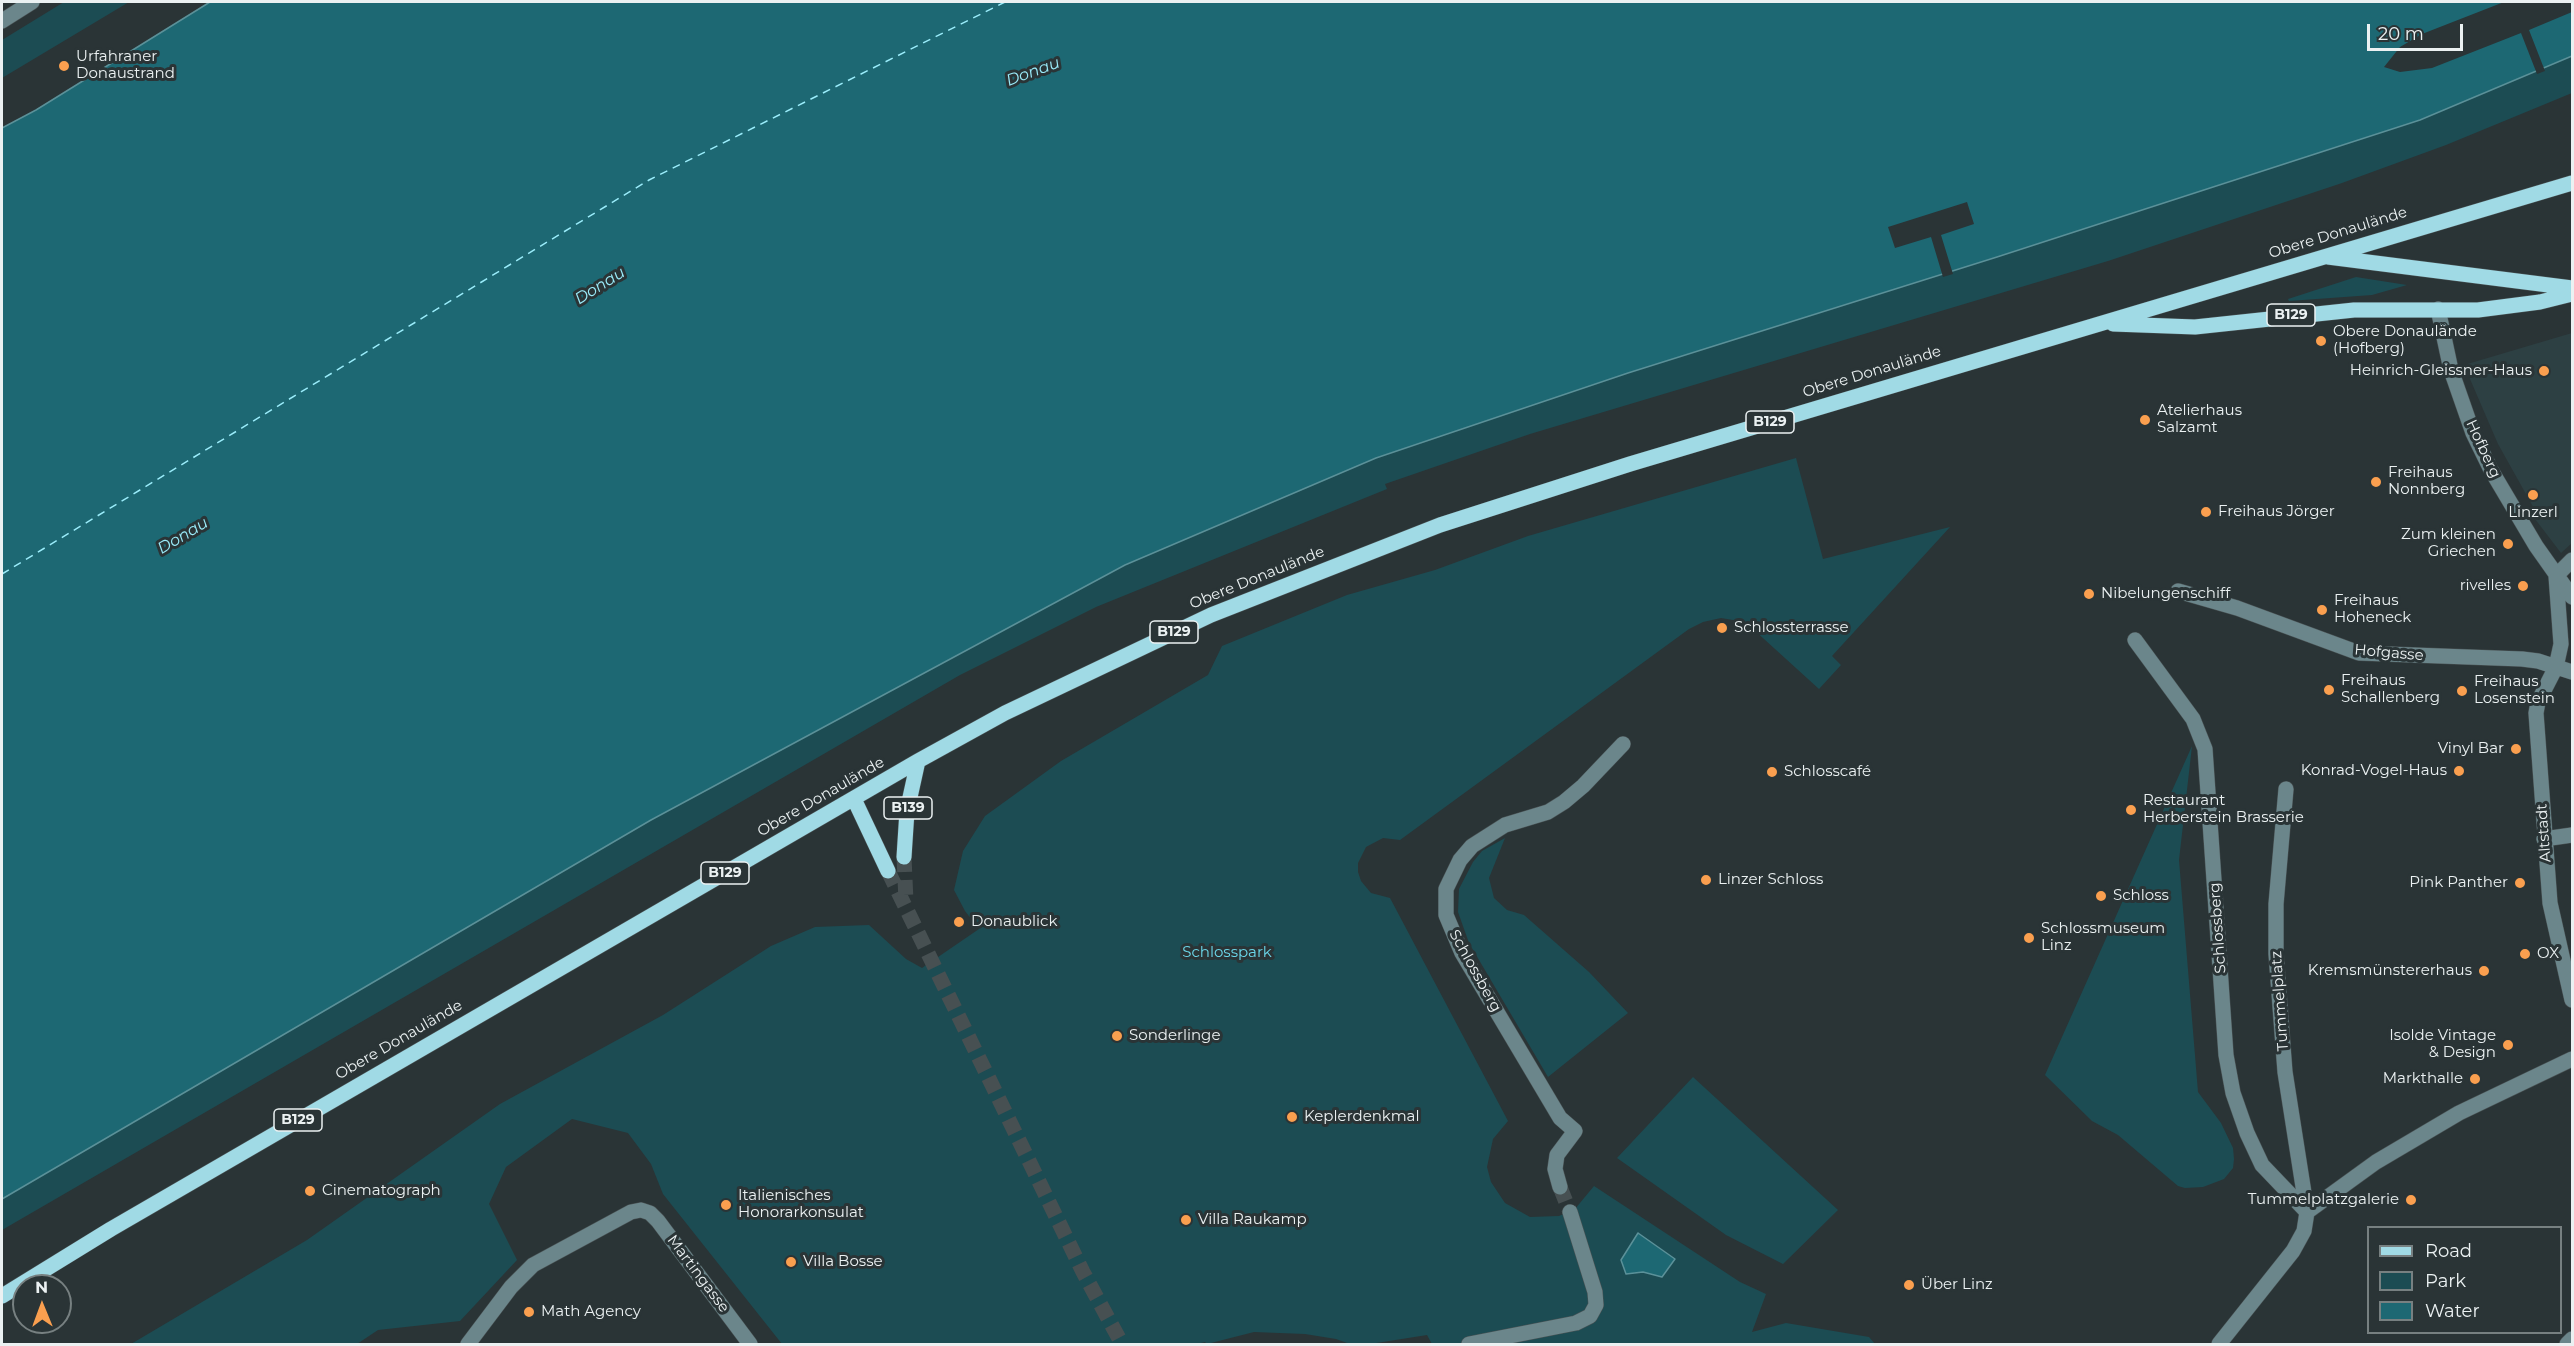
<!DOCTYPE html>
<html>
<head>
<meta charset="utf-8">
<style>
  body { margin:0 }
  #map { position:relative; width:2574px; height:1346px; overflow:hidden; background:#2a3436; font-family:Montserrat,sans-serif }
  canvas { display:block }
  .frame { position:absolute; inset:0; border:3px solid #ebf1f2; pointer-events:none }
  .legend { position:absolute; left:2367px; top:1226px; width:195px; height:108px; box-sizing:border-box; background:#2a3436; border:2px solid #778081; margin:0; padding:8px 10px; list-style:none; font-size:18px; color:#ebf1f2 }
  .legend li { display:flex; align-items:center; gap:12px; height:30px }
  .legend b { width:30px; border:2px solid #778081 }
  .north { position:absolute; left:12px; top:1274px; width:60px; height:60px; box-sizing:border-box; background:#2a3436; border:2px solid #778081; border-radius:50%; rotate:359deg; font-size:16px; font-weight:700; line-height:24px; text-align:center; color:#ebf1f2 }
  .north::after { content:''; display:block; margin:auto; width:21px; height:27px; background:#fa9f4f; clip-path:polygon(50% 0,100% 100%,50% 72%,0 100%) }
  .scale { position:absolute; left:2367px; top:24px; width:96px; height:27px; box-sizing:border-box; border:3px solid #ebf1f2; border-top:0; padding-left:8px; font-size:18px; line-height:21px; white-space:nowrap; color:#ebf1f2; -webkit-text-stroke:4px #2a3436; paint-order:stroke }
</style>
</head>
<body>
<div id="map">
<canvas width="2574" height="1346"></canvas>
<div class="frame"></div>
<ul class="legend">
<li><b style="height:8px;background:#a0dae5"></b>Road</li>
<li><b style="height:16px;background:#1c4c53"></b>Park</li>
<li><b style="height:16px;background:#1d6873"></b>Water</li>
</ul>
<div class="north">N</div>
<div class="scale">20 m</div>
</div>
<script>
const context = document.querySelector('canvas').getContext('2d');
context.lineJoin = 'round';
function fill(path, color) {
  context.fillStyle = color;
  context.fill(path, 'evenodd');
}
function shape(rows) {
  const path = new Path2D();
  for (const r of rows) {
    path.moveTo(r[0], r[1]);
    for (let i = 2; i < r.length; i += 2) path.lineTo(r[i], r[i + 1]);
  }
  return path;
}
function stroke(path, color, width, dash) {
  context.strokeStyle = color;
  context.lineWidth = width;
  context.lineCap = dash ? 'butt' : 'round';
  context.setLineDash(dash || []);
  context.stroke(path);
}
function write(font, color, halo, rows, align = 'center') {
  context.font = font + ' Montserrat,sans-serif';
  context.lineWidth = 6;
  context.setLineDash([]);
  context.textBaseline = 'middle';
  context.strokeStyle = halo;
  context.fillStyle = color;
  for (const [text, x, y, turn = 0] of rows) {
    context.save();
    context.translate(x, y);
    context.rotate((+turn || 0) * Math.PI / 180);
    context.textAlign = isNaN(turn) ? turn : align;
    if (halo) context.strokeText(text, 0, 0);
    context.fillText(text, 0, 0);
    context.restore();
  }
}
fill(shape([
  [2572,333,2572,543,2561,553,2532,515,2536,512,2498,444,2464,365]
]), '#2d4043');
fill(shape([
  [64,2,129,2,2,78,2,40],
  [2572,56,2572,93,2446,145,2342,183,2108,261,1530,434,1385,484,1387,489,1096,607,960,675,2,1230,2,1199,651,820,1125,565,1376,458,1628,373,1997,257,2420,120],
  [2356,277,2407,285,2372,295,2289,301,2288,299],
  [1796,458,1823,559,1950,527,1832,656,1841,665,1819,689,1753,629,1739,621,1721,618,1703,622,1689,629,1400,840,1383,838,1366,847,1358,863,1358,872,1361,881,1371,893,1390,898,1508,1121,1493,1139,1487,1167,1491,1182,1505,1203,1530,1217,1559,1216,1575,1209,1594,1186,1740,1282,1766,1294,1752,1332,1786,1323,1869,1337,1875,1344,1432,1344,1427,1335,1370,1344,1350,1344,1336,1339,1305,1334,1254,1332,1207,1344,1205,1342,1197,1344,782,1344,663,1194,651,1164,628,1133,572,1119,506,1167,489,1204,517,1260,460,1321,378,1330,357,1344,131,1344,307,1240,500,1104,663,1015,771,946,815,927,869,925,906,959,922,968,979,929,965,911,954,890,963,851,985,816,1061,761,1208,675,1222,646,1347,595,1435,570,1528,536],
  [2192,746,2179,860,2198,1092,2221,1123,2233,1148,2234,1159,2233,1168,2224,1179,2203,1187,2185,1188,2178,1186,2118,1135,2092,1121,2045,1075],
  [1505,838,1489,878,1494,898,1507,910,1524,915,1589,972,1628,1013,1548,1077,1469,943,1458,912,1459,889,1473,862,1482,851],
  [1693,1077,1838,1210,1783,1264,1726,1235,1617,1158]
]), '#1c4c53');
const water = shape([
  [210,2,2572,2,2572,56,2420,120,1997,257,1628,373,1376,458,1125,565,651,820,2,1199,2,128,36,110,210,2],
  [1638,1233,1675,1259,1662,1277,1643,1272,1626,1274,1621,1260,1638,1233]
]);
fill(water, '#1d6873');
stroke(water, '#5b9199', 1.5);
fill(shape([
  [2504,2,2572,2,2572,12,2529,30,2545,71,2537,74,2521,33,2432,68,2400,72,2384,67,2400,47,2422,34],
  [1967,202,1974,224,1941,235,1953,274,1943,277,1931,237,1895,248,1888,227]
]), '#2a3436');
stroke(shape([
  [2,574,649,180,1005,2]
]), '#9aecfa', 1.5, [8, 6]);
stroke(shape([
  [1560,1187,1570,1212]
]), '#475052', 15, [15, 8]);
stroke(shape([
  [904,857,906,901],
  [888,871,1083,1272,1122,1344]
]), '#475052', 15, [15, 8]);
const minor = shape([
  [2,21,32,2],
  [2438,309,2451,370,2473,433,2491,470,2536,546,2572,597],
  [2572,560,2556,576,2561,644,2556,667,2538,702,2536,713,2550,903,2572,1000],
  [2178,591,2237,608,2359,653,2522,659,2538,661,2572,672],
  [2135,640,2193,719,2205,749,2226,1055,2233,1093,2247,1133,2262,1165,2307,1212],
  [2544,839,2572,835],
  [1560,1187,1555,1169,1557,1155,1575,1131,1560,1118,1462,953,1446,915,1446,889,1460,860,1472,846,1505,825,1548,812,1564,802,1583,786,1623,744],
  [2307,1212,2376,1162,2459,1113,2572,1059],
  [468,1344,511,1287,533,1265,631,1212,641,1210,650,1213,658,1221,750,1344],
  [1469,1344,1576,1323,1590,1316,1596,1305,1595,1292,1570,1212],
  [2219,1344,2293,1251,2304,1231,2307,1212,2285,1072,2276,954,2276,904,2286,789],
  [2567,1344,2572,1339]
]);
const major = shape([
  [2328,257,2572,288],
  [2113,324,2195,327,2354,310,2478,310,2540,302,2572,294],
  [854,799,888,871],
  [904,857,907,811,918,761],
  [2,1296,111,1229,918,761,1005,713,1211,615,1440,525,1630,464,2572,183]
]);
stroke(minor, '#495254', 16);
stroke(major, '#495254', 16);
stroke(minor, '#6b868b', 15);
stroke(major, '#a0dae5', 15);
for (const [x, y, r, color] of [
  [64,66,6,"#fa9f4f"],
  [2321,341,6,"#fa9f4f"],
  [2544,371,6,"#fa9f4f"],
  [2145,420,6,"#fa9f4f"],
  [2376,482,6,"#fa9f4f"],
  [2533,495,6,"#fa9f4f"],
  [2206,512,6,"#fa9f4f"],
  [2508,544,6,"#fa9f4f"],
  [2523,586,6,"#fa9f4f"],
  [2089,594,6,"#fa9f4f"],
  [2322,610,6,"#fa9f4f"],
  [1722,628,6,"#fa9f4f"],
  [2329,690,6,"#fa9f4f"],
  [2462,691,6,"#fa9f4f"],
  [2516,749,6,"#fa9f4f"],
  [2459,771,6,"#fa9f4f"],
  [1772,772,6,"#fa9f4f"],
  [2131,810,6,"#fa9f4f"],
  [1706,880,6,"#fa9f4f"],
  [2520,883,6,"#fa9f4f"],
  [2101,896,6,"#fa9f4f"],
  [959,922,6,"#fa9f4f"],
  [2029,938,6,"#fa9f4f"],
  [2525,954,6,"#fa9f4f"],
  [2484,971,6,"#fa9f4f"],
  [1117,1036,6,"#fa9f4f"],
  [2508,1045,6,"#fa9f4f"],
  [2475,1079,6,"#fa9f4f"],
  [1292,1117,6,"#fa9f4f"],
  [310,1191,6,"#fa9f4f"],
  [2411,1200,6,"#fa9f4f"],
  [726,1205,6,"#fa9f4f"],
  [1186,1220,6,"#fa9f4f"],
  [791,1262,6,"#fa9f4f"],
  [1909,1285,6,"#fa9f4f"],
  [529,1312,6,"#fa9f4f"]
]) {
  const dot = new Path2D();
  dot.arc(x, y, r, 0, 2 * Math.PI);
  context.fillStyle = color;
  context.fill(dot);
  stroke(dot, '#2a3436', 2);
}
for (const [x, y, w] of [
  [2291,315,48],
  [1770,422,48],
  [1174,632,48],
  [908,808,48],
  [725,873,48],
  [298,1120,48]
]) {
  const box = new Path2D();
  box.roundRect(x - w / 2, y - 11, w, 22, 4.5);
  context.fillStyle = '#2a3436';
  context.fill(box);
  stroke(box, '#ebf1f2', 1.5);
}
write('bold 14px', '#ebf1f2', null, [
  ["B129",2291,315],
  ["B129",1770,422],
  ["B129",1174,632],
  ["B139",908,808],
  ["B129",725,873],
  ["B129",298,1120]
]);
write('15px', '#ebf1f2', '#2a3436', [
  ["Urfahraner",76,57],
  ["Donaustrand",76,74],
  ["Obere Donaulände",2333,332],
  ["(Hofberg)",2333,349],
  ["Heinrich-Gleissner-Haus",2532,371,"right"],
  ["Atelierhaus",2157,411],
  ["Salzamt",2157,428],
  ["Freihaus",2388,473],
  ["Nonnberg",2388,490],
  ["Freihaus Jörger",2218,512],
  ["Linzerl",2533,513,"center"],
  ["Zum kleinen",2496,535,"right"],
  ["Griechen",2496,552,"right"],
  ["rivelles",2511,586,"right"],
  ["Nibelungenschiff",2101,594],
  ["Freihaus",2334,601],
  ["Hoheneck",2334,618],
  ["Schlossterrasse",1734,628],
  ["Freihaus",2341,681],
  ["Schallenberg",2341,698],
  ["Freihaus",2474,682],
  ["Losenstein",2474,699],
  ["Vinyl Bar",2504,749,"right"],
  ["Konrad-Vogel-Haus",2447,771,"right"],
  ["Schlosscafé",1784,772],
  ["Restaurant",2143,801],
  ["Herberstein Brasserie",2143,818],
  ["Linzer Schloss",1718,880],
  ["Pink Panther",2508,883,"right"],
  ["Schloss",2113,896],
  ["Donaublick",971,922],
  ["Schlossmuseum",2041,929],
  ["Linz",2041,946],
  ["OX",2537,954],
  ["Kremsmünstererhaus",2472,971,"right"],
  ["Sonderlinge",1129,1036],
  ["Isolde Vintage",2496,1036,"right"],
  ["& Design",2496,1053,"right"],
  ["Markthalle",2463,1079,"right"],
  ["Keplerdenkmal",1304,1117],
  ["Cinematograph",322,1191],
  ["Italienisches",738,1196],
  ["Honorarkonsulat",738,1213],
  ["Tummelplatzgalerie",2399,1200,"right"],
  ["Villa Raukamp",1198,1220],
  ["Villa Bosse",803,1262],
  ["Über Linz",1921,1285],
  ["Math Agency",541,1312]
], 'left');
write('15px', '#ebf1f2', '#2a3436', [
  ["Obere Donaulände",2338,233,-17],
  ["Obere Donaulände",1872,372,-17],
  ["Hofberg",2483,449,65],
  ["Obere Donaulände",1257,578,-22],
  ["Hofgasse",2389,653,5],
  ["Obere Donaulände",821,797,-30],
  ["Altstadt",2544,833,-94],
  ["Schlossberg",2218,928,-94],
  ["Schlossberg",1475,971,61],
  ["Tummelplatz",2280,1001,-94],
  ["Obere Donaulände",399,1040,-30],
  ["Martingasse",698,1274,53]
]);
write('15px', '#6bd7e9', '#2a3436', [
  ["Schlosspark",1227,953]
]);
write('italic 16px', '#9aecfa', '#2a3436', [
  ["Donau",1033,72,-20],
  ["Donau",600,286,-32],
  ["Donau",183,536,-31]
]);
</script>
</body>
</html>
